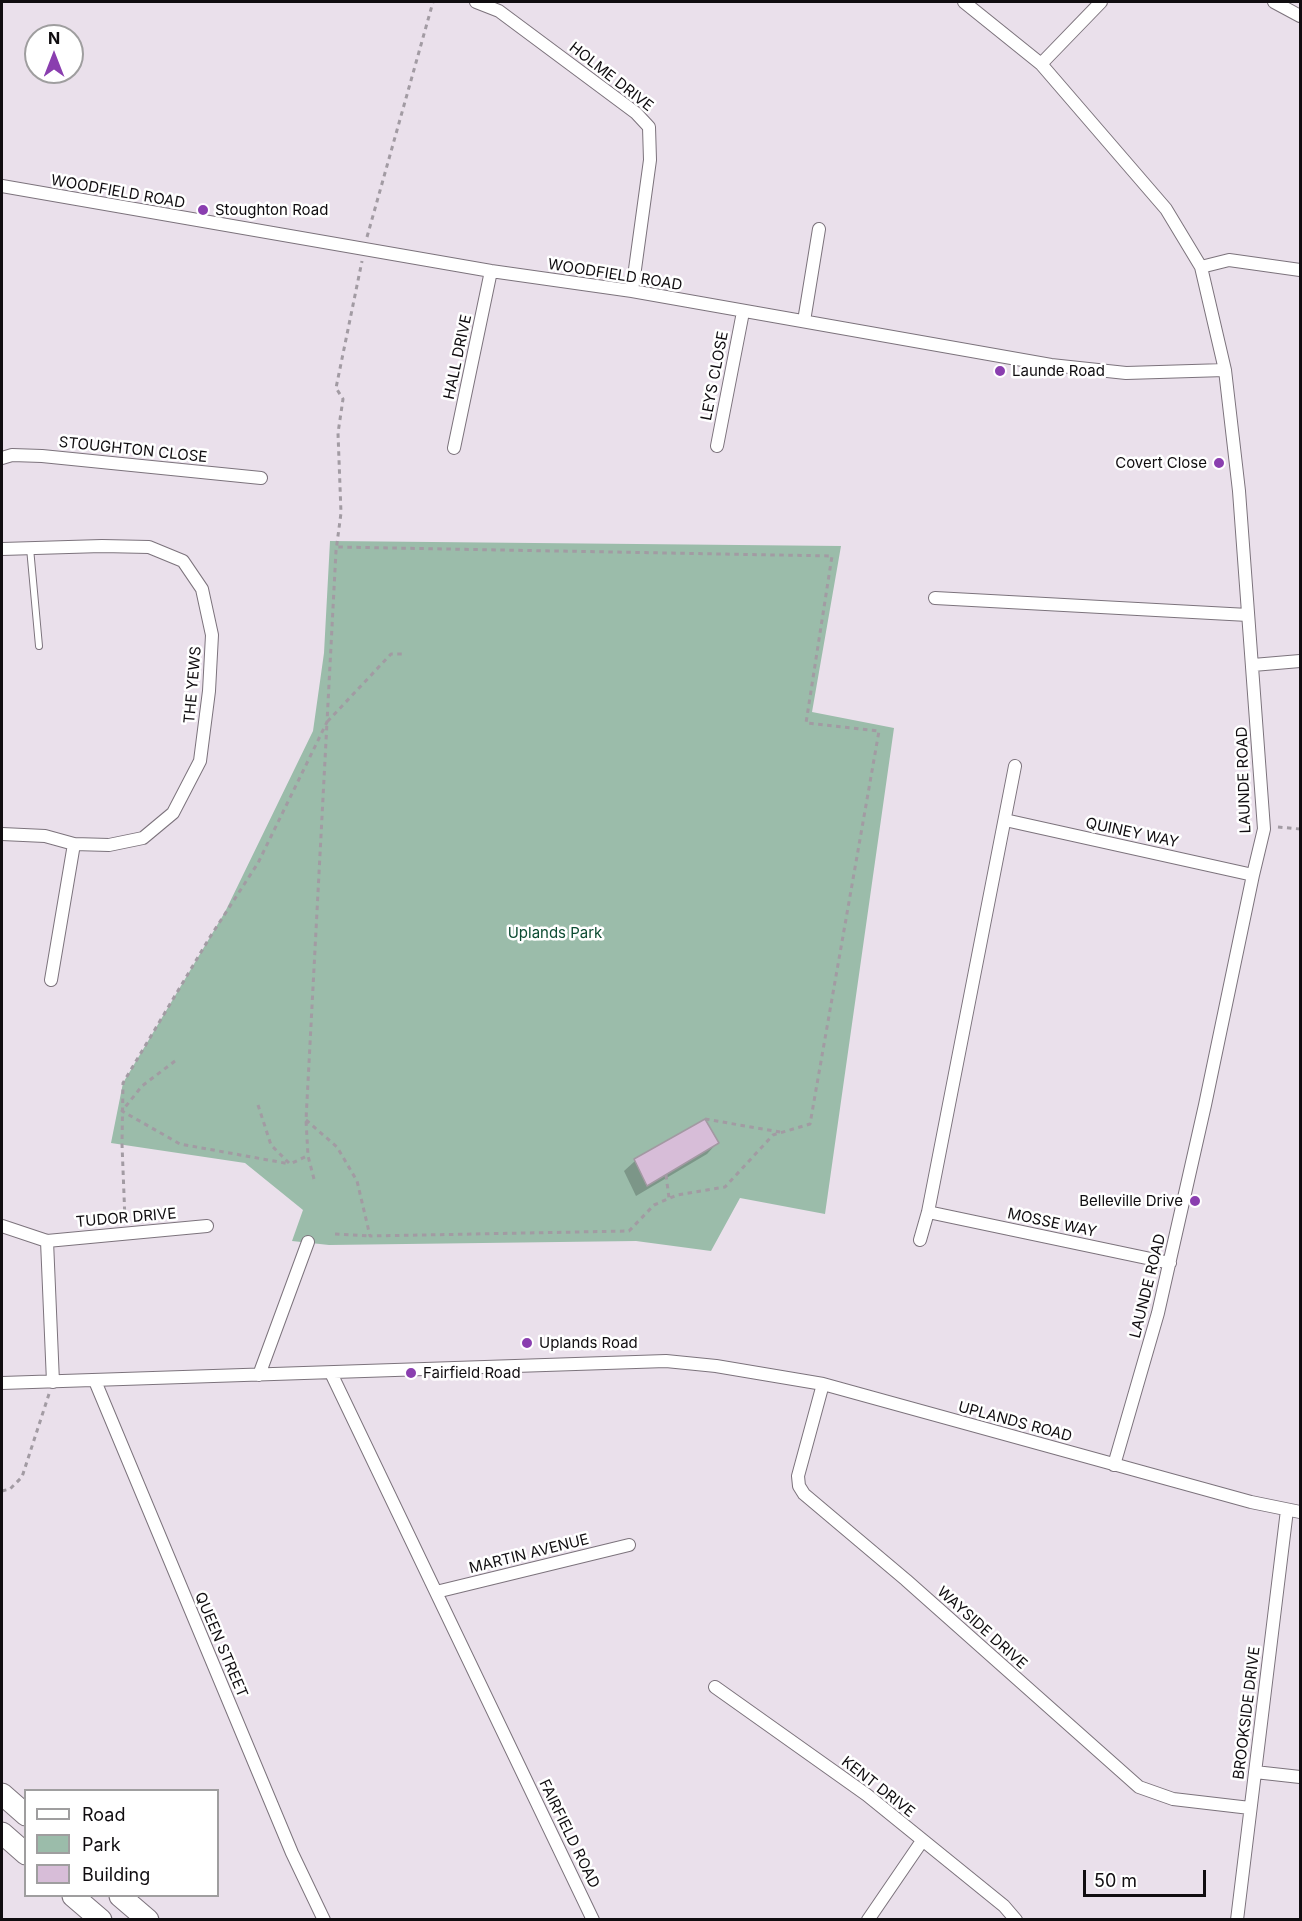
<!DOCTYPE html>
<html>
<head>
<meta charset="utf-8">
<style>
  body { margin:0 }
  #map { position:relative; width:1302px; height:1921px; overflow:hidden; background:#eae0eb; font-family:Inter,sans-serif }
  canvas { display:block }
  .frame { position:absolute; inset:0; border:3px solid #100d10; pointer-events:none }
  .legend { position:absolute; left:24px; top:1789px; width:195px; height:108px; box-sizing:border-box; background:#fff; border:2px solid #9f9e9f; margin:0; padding:8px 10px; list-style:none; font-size:18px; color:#100d10 }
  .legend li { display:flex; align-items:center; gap:12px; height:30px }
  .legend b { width:30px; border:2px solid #9f9e9f }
  .north { position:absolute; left:24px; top:24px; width:60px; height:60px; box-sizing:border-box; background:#fff; border:2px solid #9f9e9f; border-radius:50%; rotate:0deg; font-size:16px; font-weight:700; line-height:24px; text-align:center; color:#100d10 }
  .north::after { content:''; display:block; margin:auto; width:21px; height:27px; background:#8a3eaf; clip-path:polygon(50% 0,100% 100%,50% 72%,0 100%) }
  .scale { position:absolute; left:1083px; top:1870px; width:123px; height:27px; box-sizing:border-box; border:3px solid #100d10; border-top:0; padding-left:8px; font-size:18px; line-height:21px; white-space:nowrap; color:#100d10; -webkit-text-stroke:4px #fff; paint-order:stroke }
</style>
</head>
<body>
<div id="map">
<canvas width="1302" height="1921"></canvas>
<div class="frame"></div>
<ul class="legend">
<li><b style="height:8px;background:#fff"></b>Road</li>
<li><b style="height:16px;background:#9bbcaa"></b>Park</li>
<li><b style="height:16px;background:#d7bdd8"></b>Building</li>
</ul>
<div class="north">N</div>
<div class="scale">50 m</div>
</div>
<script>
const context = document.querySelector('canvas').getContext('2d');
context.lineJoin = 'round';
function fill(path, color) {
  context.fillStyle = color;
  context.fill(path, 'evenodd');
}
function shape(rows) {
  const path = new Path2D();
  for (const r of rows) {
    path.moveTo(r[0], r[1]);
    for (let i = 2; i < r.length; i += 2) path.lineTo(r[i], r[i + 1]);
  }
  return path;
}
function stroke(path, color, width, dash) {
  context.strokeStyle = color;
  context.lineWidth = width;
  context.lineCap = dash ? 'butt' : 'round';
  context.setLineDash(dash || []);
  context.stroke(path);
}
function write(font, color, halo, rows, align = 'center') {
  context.font = font + ' Inter,sans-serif';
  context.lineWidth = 5;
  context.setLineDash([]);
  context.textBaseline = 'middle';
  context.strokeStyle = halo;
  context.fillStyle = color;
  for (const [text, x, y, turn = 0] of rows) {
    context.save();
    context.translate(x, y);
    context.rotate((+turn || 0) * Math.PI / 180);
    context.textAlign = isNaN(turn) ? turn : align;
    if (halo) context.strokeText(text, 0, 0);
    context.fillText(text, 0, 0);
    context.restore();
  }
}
fill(shape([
  [330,541,841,546,812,712,894,728,825,1214,740,1198,711,1251,636,1241,329,1245,292,1241,303,1210,245,1163,111,1143,123,1083,225,912,313,731,324,653]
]), '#9bbcaa');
fill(shape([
  [704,1121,717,1143,707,1154,636,1196,624,1171,635,1161]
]), '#0003');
const building = shape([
  [705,1119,719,1143,647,1186,634,1159,705,1119]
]);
fill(building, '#d7bdd8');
stroke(building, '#a299a2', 1.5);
const service = shape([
  [30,548,39,646]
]);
const minor = shape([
  [476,2,499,11,636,113,649,127,650,160,632,291],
  [964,2,1041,64,1166,209,1201,267,1225,370,1239,491,1264,829,1253,875,1205,1105,1158,1313,1114,1465],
  [1274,2,1300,16],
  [1041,64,1101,2],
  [2,186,491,271,632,291,1051,365,1126,373,1225,370],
  [1201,267,1229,260,1300,270],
  [804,321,819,229],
  [717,446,743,312],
  [454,448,491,271],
  [2,458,12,455,42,456,261,478],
  [2,549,102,546,149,547,183,561,202,589,212,635,209,691,200,761,173,813,143,838,109,845,74,844,45,836,2,834],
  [935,598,1248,615],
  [1253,665,1300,661],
  [1005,820,1253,875],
  [51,980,74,844],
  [928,1212,1170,1263],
  [2,1226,47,1241,207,1226],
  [920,1240,928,1212,1015,766],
  [47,1241,53,1382],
  [331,1373,593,1920],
  [259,1375,308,1242],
  [95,1381,292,1853,324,1920],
  [2,1383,666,1361,716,1366,823,1384,1251,1502,1300,1512],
  [823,1384,798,1476,799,1486,804,1494,906,1580,1139,1787,1173,1799,1250,1808],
  [436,1592,629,1545],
  [715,1687,867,1795,1004,1906,1016,1920],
  [1255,1772,1300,1777],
  [868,1920,922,1841],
  [1237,1920,1287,1510]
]);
const trunk = shape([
  [2,1794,26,1815],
  [2,1833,26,1854],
  [73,1896,101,1920],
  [120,1896,148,1920]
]);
stroke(service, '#7c737c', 8);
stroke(minor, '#7c737c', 14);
stroke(trunk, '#7c737c', 23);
stroke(shape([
  [367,237,433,2],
  [1278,827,1300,829],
  [175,1061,142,1086,122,1111,180,1144,290,1164],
  [258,1105,271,1145,290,1164,307,1156],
  [705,1119,780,1132],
  [306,1120,337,1147,357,1181,370,1236,629,1231,654,1205,677,1195,725,1187,773,1135,810,1124,879,731,806,723,832,556,336,547],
  [666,1175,669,1198],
  [314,1179,308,1156,306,1120,327,722,391,654,405,654],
  [125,1220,122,1144,123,1083,210,937,258,863,327,722,336,551,341,513,338,433,343,399,336,388,362,261],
  [335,1234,370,1236],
  [2,1491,10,1489,22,1477,49,1394]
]), '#a29ba3', 3, [4.5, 4.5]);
stroke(service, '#fff', 6);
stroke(minor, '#fff', 12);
stroke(trunk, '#fff', 21);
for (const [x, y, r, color] of [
  [203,210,6,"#8a3eaf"],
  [1000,371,6,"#8a3eaf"],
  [1219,463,6,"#8a3eaf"],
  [1195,1201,6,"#8a3eaf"],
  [527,1343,6,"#8a3eaf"],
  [411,1373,6,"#8a3eaf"]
]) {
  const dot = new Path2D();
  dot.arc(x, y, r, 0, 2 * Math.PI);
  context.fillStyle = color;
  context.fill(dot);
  stroke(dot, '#fff', 2);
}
write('15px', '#100d10', '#fff', [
  ["HOLME DRIVE",611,77,38],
  ["WOODFIELD ROAD",118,192,10],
  ["WOODFIELD ROAD",615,275,9],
  ["HALL DRIVE",458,357,-78],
  ["LEYS CLOSE",715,376,-79],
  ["STOUGHTON CLOSE",133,450,6],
  ["THE YEWS",193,685,-85],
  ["LAUNDE ROAD",1244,780,-92],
  ["QUINEY WAY",1132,833,12],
  ["TUDOR DRIVE",126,1218,-5],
  ["MOSSE WAY",1052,1223,12],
  ["LAUNDE ROAD",1148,1286,-76],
  ["UPLANDS ROAD",1015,1422,15],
  ["MARTIN AVENUE",529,1554,-14],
  ["WAYSIDE DRIVE",982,1628,42],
  ["QUEEN STREET",221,1645,67],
  ["BROOKSIDE DRIVE",1247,1713,-83],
  ["KENT DRIVE",878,1787,38],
  ["FAIRFIELD ROAD",569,1834,64]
]);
write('15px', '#100d10', '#fff', [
  ["Stoughton Road",215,210],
  ["Launde Road",1012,371],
  ["Covert Close",1207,463,"right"],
  ["Belleville Drive",1183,1201,"right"],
  ["Uplands Road",539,1343],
  ["Fairfield Road",423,1373]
], 'left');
write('15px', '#0d4c33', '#fff', [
  ["Uplands Park",555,933]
]);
</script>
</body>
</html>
